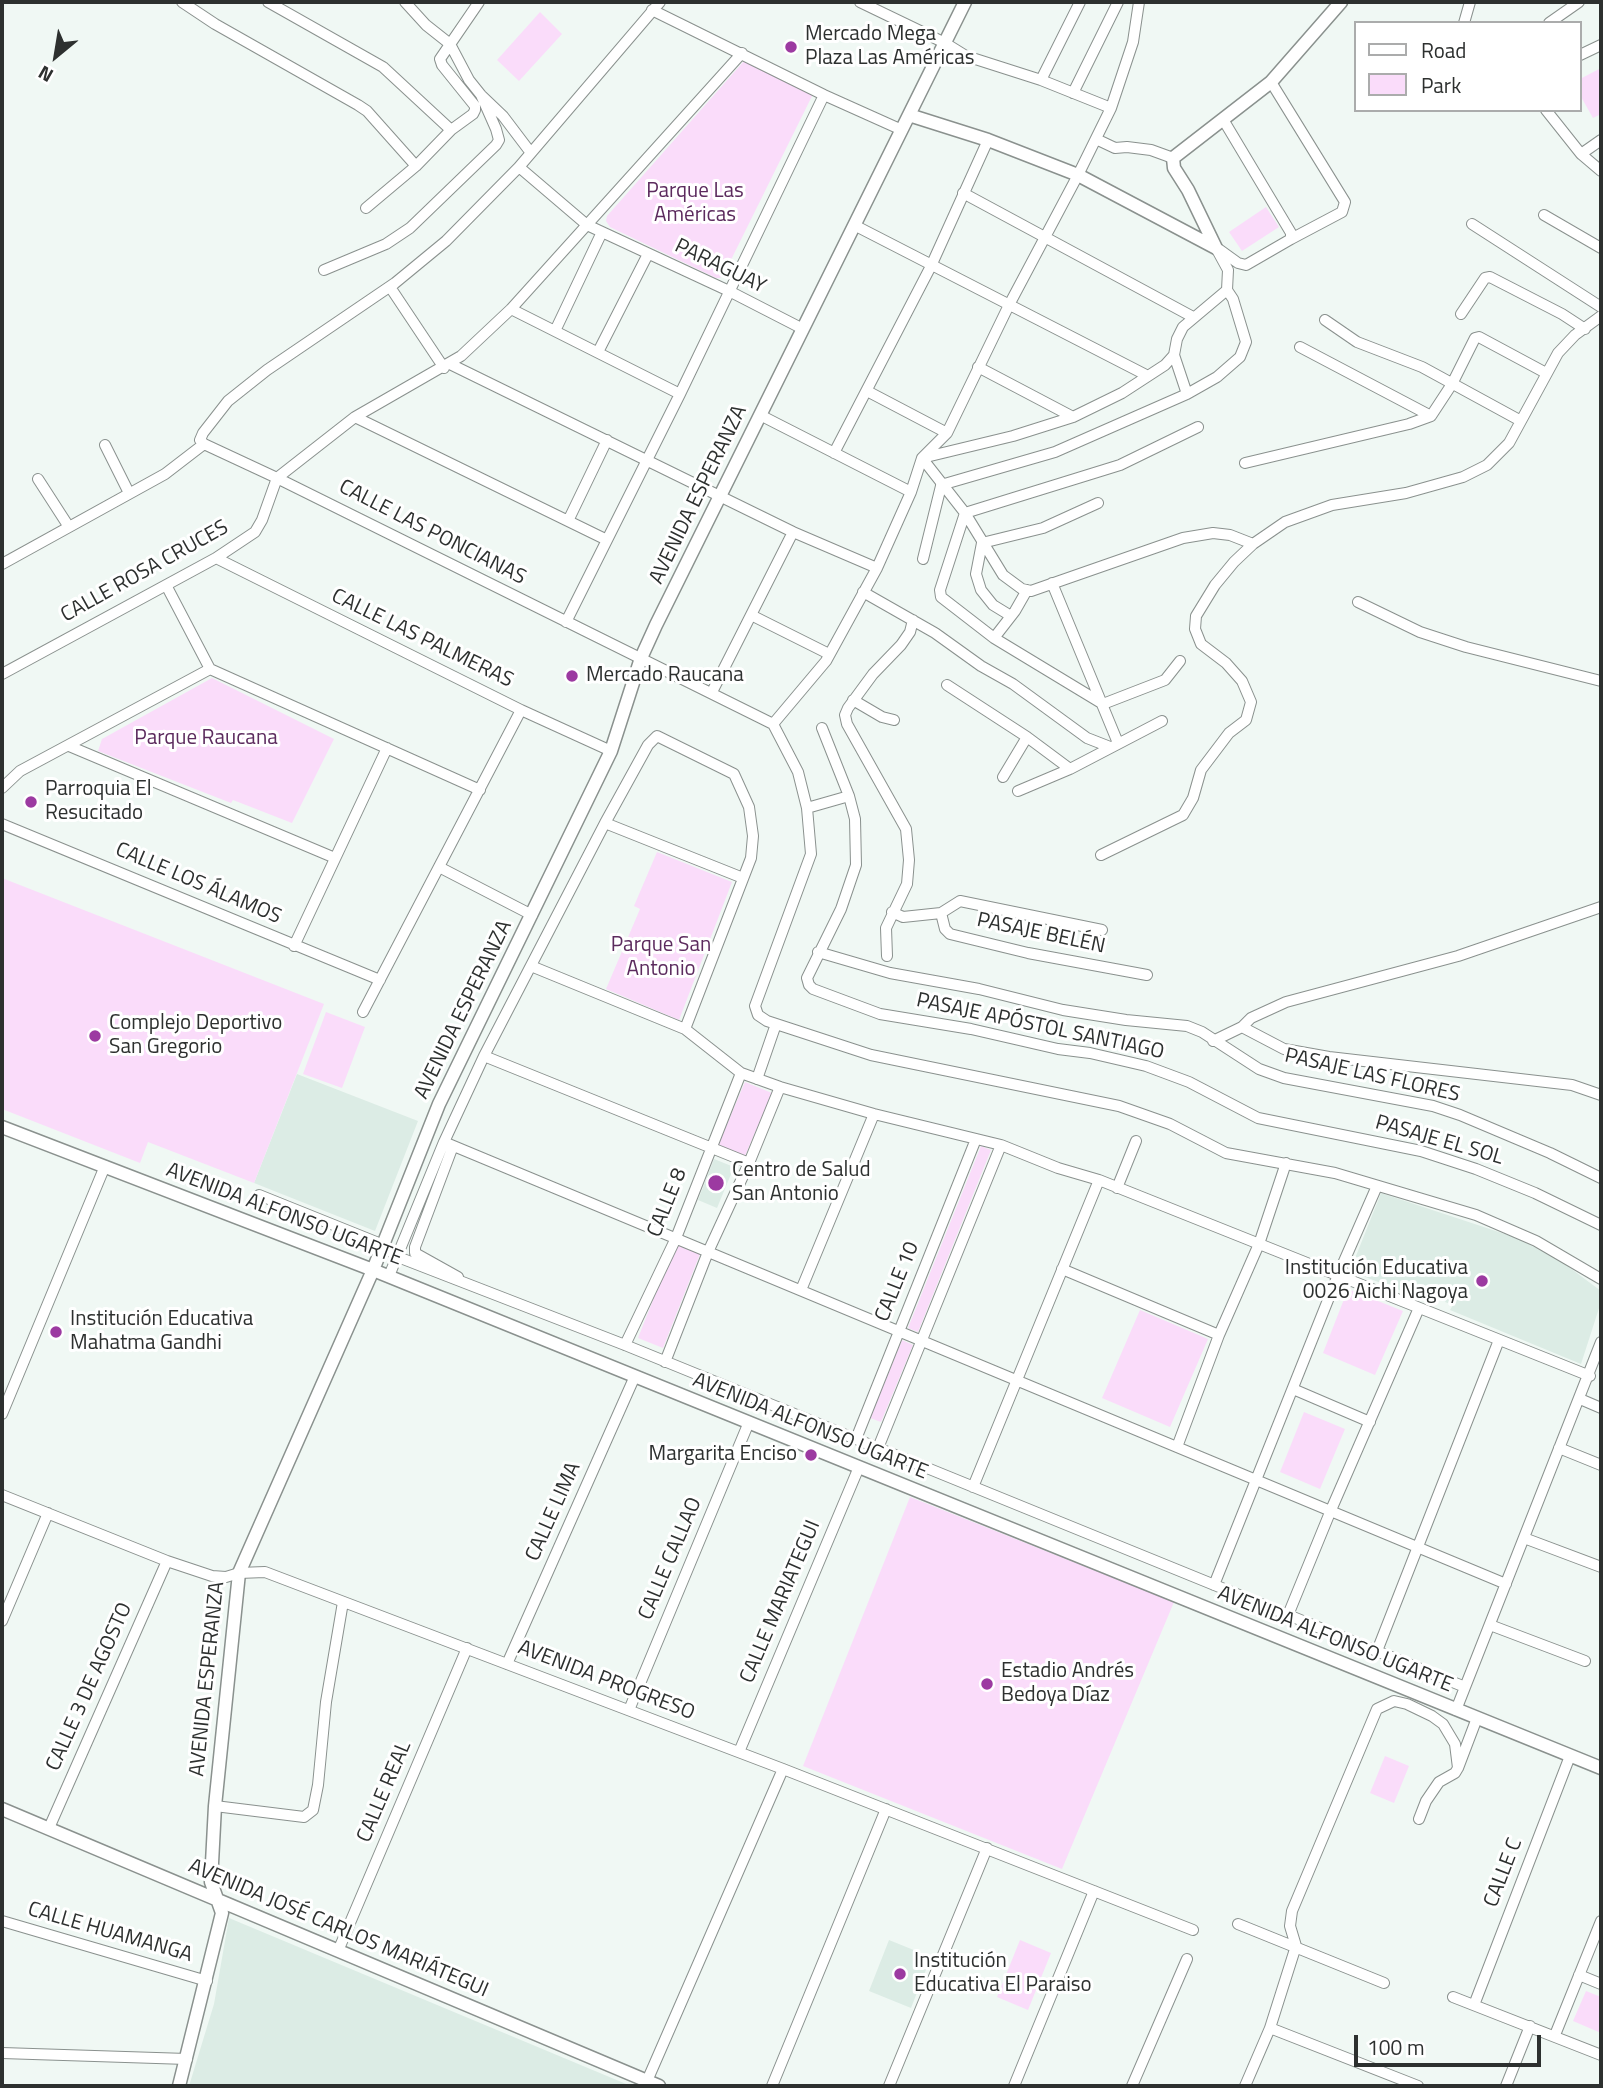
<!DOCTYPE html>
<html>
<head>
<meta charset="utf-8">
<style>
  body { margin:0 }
  #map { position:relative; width:1603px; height:2088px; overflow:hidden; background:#f0f8f4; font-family:"Titillium Web",sans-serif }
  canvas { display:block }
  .frame { position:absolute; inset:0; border:4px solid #2d302f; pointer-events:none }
  .legend { position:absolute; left:1354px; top:21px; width:228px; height:91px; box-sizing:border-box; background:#fff; border:2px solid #abacac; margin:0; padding:9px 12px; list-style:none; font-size:21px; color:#2d302f }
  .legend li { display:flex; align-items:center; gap:14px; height:35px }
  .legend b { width:35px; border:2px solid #abacac }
  .north { position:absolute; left:21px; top:21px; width:70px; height:70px; -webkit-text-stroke:5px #fff; paint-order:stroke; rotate:210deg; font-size:19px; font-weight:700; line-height:28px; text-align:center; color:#2d302f }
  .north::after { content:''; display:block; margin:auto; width:24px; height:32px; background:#2d302f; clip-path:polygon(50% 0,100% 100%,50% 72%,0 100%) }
  .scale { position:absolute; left:1354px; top:2035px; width:187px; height:32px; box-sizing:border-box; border:4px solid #2d302f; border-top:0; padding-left:9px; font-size:21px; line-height:24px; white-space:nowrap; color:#2d302f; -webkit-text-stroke:5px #fff; paint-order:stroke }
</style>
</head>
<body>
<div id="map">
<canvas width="1603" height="2088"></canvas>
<div class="frame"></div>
<ul class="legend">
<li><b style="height:9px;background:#fff"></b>Road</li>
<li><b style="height:19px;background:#fadcfa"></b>Park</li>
</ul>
<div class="north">N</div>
<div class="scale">100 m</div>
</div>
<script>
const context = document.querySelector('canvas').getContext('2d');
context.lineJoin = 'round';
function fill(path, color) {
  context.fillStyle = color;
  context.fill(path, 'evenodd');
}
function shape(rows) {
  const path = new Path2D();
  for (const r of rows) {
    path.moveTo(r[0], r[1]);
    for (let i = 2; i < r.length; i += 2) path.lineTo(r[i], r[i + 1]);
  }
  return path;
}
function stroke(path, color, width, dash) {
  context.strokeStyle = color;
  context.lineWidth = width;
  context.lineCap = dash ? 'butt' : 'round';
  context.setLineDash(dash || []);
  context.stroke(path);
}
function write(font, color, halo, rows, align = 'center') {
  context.font = font + ' "Titillium Web",sans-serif';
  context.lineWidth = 6;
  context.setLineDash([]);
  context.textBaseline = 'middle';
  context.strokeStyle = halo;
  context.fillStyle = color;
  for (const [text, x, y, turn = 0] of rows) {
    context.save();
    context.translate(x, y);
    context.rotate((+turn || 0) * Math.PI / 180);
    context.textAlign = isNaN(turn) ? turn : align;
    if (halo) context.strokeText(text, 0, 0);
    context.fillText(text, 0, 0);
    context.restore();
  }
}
fill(shape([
  [297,1074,418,1121,375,1231,254,1183],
  [714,1159,734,1167,717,1208,698,1200],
  [1381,1193,1517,1238,1562,1262,1601,1291,1601,1302,1581,1364,1450,1310,1453,1305,1445,1302,1446,1300,1434,1295,1430,1302,1350,1271],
  [229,1918,631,2086,189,2086,214,2004],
  [889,1940,931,1957,911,2008,869,1991]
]), '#dcece5');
fill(shape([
  [540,12,562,34,519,81,497,60],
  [745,60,813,94,725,272,720,278,716,278,610,227,606,221,607,216],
  [1601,68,1601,114,1593,118,1580,95,1580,79],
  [1266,207,1279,227,1242,251,1229,232],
  [212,678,334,739,292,823,233,800,231,803,98,751,102,739],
  [657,852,732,882,679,1020,606,989,640,909,634,906],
  [2,878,324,1004,254,1183,148,1142,140,1163,2,1109],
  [326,1012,365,1027,342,1088,303,1074],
  [745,1082,772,1093,745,1156,718,1145],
  [981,1146,991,1150,918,1332,908,1328],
  [675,1244,700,1254,663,1348,638,1338],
  [1348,1289,1403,1311,1375,1375,1323,1353],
  [1140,1310,1208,1339,1170,1427,1102,1398],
  [902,1340,913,1345,881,1422,870,1418],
  [1304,1412,1345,1429,1320,1489,1280,1472],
  [910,1497,1174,1602,1062,1869,803,1766],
  [1385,1756,1409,1766,1394,1803,1370,1793],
  [1020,1940,1051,1953,1028,2010,997,1997],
  [1586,1991,1601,1997,1601,2033,1573,2021]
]), '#fadcfa');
const minor = shape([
  [182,2,215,24,358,105,367,111,416,166],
  [268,2,383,67,451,130,473,114,475,110,475,106,442,65,440,59,479,2],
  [405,2,426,25,450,44,469,80,481,95,503,116,531,153],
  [860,2,945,43,966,56,1041,80,1111,108],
  [652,10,824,95,902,130],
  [1464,23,1470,2],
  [1549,23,1579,2],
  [1580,55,1601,45],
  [1041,80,1080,2],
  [1271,82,1345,202,1342,212,1291,239],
  [1073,93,1118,2],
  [1546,110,1581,154,1601,171],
  [1096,139,1115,148,1127,147,1151,150,1173,158],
  [1581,154,1601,140],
  [519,167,587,225,729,291,803,329],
  [963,193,1193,317],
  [366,208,416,166,451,130],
  [1544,215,1601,248],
  [1472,224,1601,307],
  [854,225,1148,376],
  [1216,248,1228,270,1227,290,1183,327,1177,339,1174,355,1165,365,1122,393,1073,417,1013,436,922,458,965,513,1003,575,1022,589,1031,591,1183,538,1213,533,1230,535,1253,544],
  [1220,250,1238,263,1246,265,1291,239,1291,233,1224,121],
  [324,270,386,244,410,228,496,145,499,140,496,129,481,95],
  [390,287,444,368],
  [511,309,680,394],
  [1461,314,1485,278,1490,277,1562,314,1585,329],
  [1325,320,1357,342,1422,367,1521,421],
  [555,331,602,232],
  [1300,347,1431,416,1452,384,1475,338,1479,337,1546,373],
  [598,352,648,254],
  [1174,355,1187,394],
  [450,364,793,532,877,568],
  [978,367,1073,417],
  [867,391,947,433],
  [760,415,911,492],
  [355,417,607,540],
  [204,444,277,478,773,724,798,772,807,808,811,854,755,1006,758,1015,767,1021,871,1055,1119,1106,1170,1124,1226,1153,1335,1173,1476,1215,1536,1241,1601,1279],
  [204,444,200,440,203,433,228,401,267,370,395,283,446,241,519,167,660,2],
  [105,445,129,493],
  [834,453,931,266,988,140],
  [1245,463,1409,424,1431,416],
  [38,479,69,527],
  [941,485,1055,452,1187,394,1217,377,1240,357,1246,342,1233,299,1227,290],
  [568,521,607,440],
  [216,558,521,710,611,751],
  [923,559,941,486],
  [2,564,165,474,204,444],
  [1052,583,1118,743],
  [166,585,210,669,480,790],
  [863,592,935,633,981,666,1013,684,1087,738,1110,747],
  [1358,602,1420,632,1466,647,1601,681],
  [751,615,829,654],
  [1011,616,993,605,981,590,976,574,982,543,1043,528,1098,503],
  [566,622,680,394,824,95],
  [994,638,1015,611,1027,590],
  [2,674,216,558,255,532,262,520,277,478,355,417,461,356,511,309,742,53],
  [947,685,1027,737,1070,769],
  [712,692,793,532],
  [853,700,882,717,894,720],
  [1103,704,994,638,941,597,940,590,965,513,1120,465,1198,427],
  [1103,704,1165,680,1180,661],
  [773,724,826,661,877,568,911,492,922,458,947,433,1009,305,1078,175,1111,108,1133,42,1139,2],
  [822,728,849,796,855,819,856,865,841,909,807,978,809,985,813,989,880,1014,971,1029,1058,1049,1090,1053,1146,1066,1189,1082,1258,1118,1421,1151,1476,1169,1535,1193,1601,1225],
  [69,746,335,858],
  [1003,777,1027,737],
  [2,788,20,771,210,669],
  [1018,791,1070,769,1162,721],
  [807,808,849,796],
  [605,823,743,878],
  [2,824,380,980],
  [1101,855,1183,815,1193,798,1201,770,1229,733,1246,720,1251,702,1242,681,1226,663,1201,644,1195,629,1196,616,1215,585,1234,562,1253,544,1285,522,1332,505,1406,493,1463,477,1487,465,1509,443,1558,353,1575,335,1601,316],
  [439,867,532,915],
  [892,912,903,917,941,913,960,901,1102,930],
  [941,913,945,929,950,934,1028,953,1147,975],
  [294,946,387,748],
  [818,952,890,973,979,989,1063,1010,1126,1020,1187,1026,1202,1032,1259,1069,1284,1078,1433,1106,1460,1115,1550,1153,1601,1178],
  [887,956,886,928,907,884,909,860,906,829,847,724,845,715,848,708,873,674,901,645,910,632,913,620],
  [531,966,685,1029,741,1073,780,1087,874,1114,1001,1145,1058,1168,1099,1180,1590,1376],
  [363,1012,521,710],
  [1242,1027,1284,1049,1329,1057,1572,1085,1601,1095],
  [1213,1041,1242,1027,1251,1018,1286,1002,1458,956,1601,907],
  [484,1056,749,1163],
  [757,1079,776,1024],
  [444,1142,1506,1584],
  [453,1146,415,1247,415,1253,458,1277],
  [1117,1188,1136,1141],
  [259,1195,381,1244,398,1257,625,1345,1465,1687],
  [1062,1269,1219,1335],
  [389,1276,444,1142,484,1056,605,823,648,745,657,736,734,774,749,807,753,836,751,858,685,1029],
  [801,1290,874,1114],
  [625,1345,676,1238,741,1073],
  [665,1362,708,1252,749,1163,780,1087],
  [1293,1389,1370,1422],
  [1580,1399,1601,1408],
  [2,1414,105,1166],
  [856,1439,976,1139],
  [1177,1447,1219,1335,1259,1244,1286,1163],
  [878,1448,1001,1145],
  [1559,1448,1601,1465],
  [973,1487,1099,1180],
  [2,1495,167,1561,212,1576,226,1577,239,1573,265,1572,783,1769,1193,1930],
  [1524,1538,1601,1567],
  [1214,1585,1338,1275,1377,1186],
  [1288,1615,1331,1510,1419,1308],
  [2,1621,48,1513],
  [1490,1625,1585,1661],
  [1377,1651,1499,1340],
  [507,1664,635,1376],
  [629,1710,749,1422],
  [1456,1710,1601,1342],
  [739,1752,859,1467],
  [215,1806,304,1817,313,1810,318,1785,326,1702,343,1602],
  [1419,1819,1426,1801,1439,1782,1455,1773,1458,1768,1477,1718],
  [49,1828,167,1561],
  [2,1921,207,1981],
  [1238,1924,1384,1983],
  [1296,1946,1290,1926,1292,1911,1377,1709,1394,1701,1407,1704,1432,1716,1443,1724,1455,1744,1458,1768],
  [338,1951,467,1648],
  [1579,1975,1601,1984],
  [1453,1997,1601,2055],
  [1474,2005,1570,1756],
  [1270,2028,1418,2086],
  [1555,2035,1601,1921],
  [2,2053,187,2059],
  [647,2081,783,1769],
  [772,2086,886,1809],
  [889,2086,987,1848],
  [1014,2086,1094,1891],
  [1132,2086,1187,1959],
  [1245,2086,1270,2028,1296,1946],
  [1506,2086,1530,2026]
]);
const tertiary = shape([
  [909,115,988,140,1078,175,1216,248],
  [1216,248,1188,190,1174,168,1173,158,1271,82,1341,2],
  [2,1127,373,1270,1601,1768],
  [2,1809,659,2086],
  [179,2086,222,1913,211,1882,215,1806,239,1573,373,1270,439,1104,611,751,641,658,656,625,965,2]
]);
stroke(minor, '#8a918e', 12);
stroke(tertiary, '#8a918e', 15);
stroke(minor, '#fff', 10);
stroke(tertiary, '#fff', 12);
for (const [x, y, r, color] of [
  [791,47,7,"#9c3aa1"],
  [572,676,7,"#9c3aa1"],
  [31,802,7,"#9c3aa1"],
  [95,1036,7,"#9c3aa1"],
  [716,1183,9,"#9c3aa1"],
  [1482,1281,7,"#9c3aa1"],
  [56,1332,7,"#9c3aa1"],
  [811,1455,7,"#9c3aa1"],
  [987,1684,7,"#9c3aa1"],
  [900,1974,7,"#9c3aa1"]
]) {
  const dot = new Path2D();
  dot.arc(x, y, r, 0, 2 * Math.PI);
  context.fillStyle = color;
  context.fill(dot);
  stroke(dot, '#fff', 2.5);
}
write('21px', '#2d302f', '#fff', [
  ["Mercado Mega",805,35],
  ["Plaza Las Américas",805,59],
  ["Mercado Raucana",586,676],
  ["Parroquia El",45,790],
  ["Resucitado",45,814],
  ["Complejo Deportivo",109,1024],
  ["San Gregorio",109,1048],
  ["Centro de Salud",732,1171],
  ["San Antonio",732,1195],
  ["Institución Educativa",1468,1269,"right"],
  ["0026 Aichi Nagoya",1468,1293,"right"],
  ["Institución Educativa",70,1320],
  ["Mahatma Gandhi",70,1344],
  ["Margarita Enciso",797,1455,"right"],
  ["Estadio Andrés",1001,1672],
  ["Bedoya Díaz",1001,1696],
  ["Institución",914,1962],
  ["Educativa El Paraiso",914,1986]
], 'left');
write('21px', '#5c2b5e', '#fff', [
  ["Parque Las",695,192],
  ["Américas",695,216],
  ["Parque Raucana",206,739],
  ["Parque San",661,946],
  ["Antonio",661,970]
]);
write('21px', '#2d302f', '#fff', [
  ["PARAGUAY",720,267,26],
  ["AVENIDA ESPERANZA",699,495,-64],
  ["CALLE LAS PONCIANAS",432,533,27],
  ["CALLE ROSA CRUCES",145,572,-29],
  ["CALLE LAS PALMERAS",422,639,26],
  ["CALLE LOS ÁLAMOS",198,884,23],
  ["PASAJE BELÉN",1041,934,12],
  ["AVENIDA ESPERANZA",464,1010,-64],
  ["PASAJE APÓSTOL SANTIAGO",1040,1027,12],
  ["PASAJE LAS FLORES",1372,1076,13],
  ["PASAJE EL SOL",1439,1141,16],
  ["CALLE 8",668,1203,-68],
  ["AVENIDA ALFONSO UGARTE",284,1215,21],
  ["CALLE 10",898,1282,-68],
  ["AVENIDA ALFONSO UGARTE",810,1427,22],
  ["CALLE LIMA",554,1512,-66],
  ["CALLE CALLAO",671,1559,-67],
  ["CALLE MARIATEGUI",781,1602,-67],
  ["AVENIDA ALFONSO UGARTE",1335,1640,22],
  ["AVENIDA ESPERANZA",208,1679,-84],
  ["AVENIDA PROGRESO",606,1681,21],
  ["CALLE 3 DE AGOSTO",90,1687,-66],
  ["CALLE REAL",385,1792,-67],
  ["CALLE C",1504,1873,-69],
  ["AVENIDA JOSÉ CARLOS MARIÁTEGUI",338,1929,23],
  ["CALLE HUAMANGA",110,1933,16]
]);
</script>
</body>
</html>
